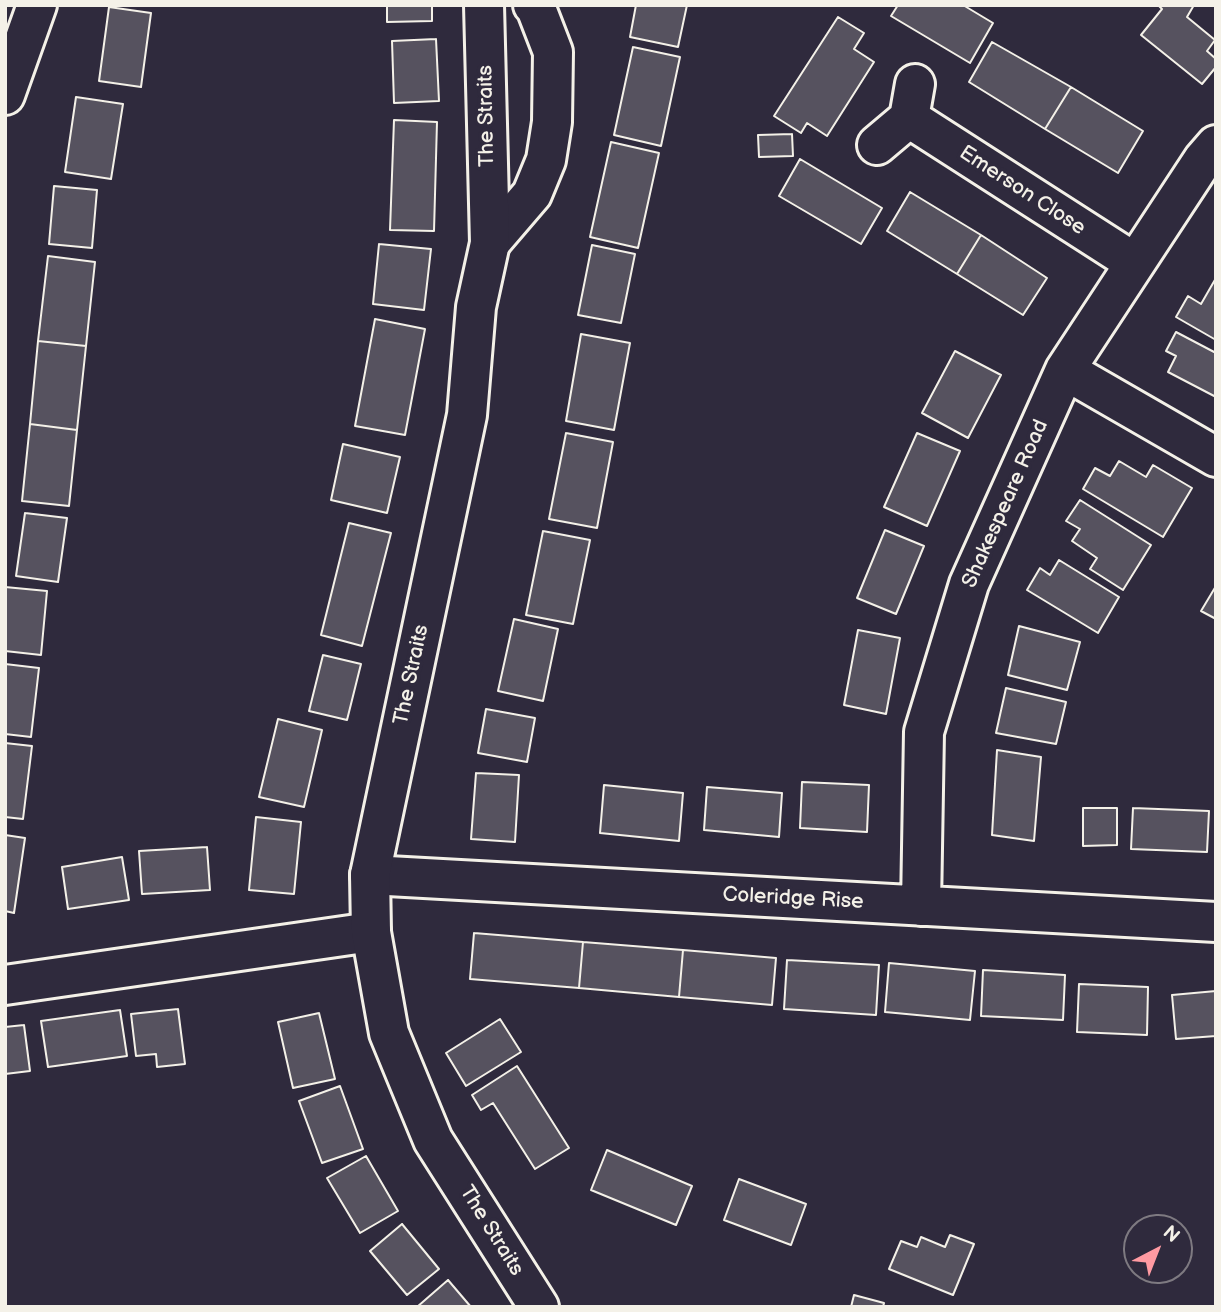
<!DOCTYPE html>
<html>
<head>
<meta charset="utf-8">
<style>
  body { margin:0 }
  #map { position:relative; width:1221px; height:1312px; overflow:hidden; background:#2f2a3d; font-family:"Balsamiq Sans",sans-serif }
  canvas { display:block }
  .frame { position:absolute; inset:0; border:7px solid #f4f1e8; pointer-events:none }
  .north { position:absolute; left:1123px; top:1214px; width:70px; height:70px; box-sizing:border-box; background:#2f2a3d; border:2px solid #7e7a81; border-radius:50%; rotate:42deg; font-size:19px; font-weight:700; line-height:28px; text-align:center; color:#f4f1e8 }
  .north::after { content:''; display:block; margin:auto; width:24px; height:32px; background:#ff9aa2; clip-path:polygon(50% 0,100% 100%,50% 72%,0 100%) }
</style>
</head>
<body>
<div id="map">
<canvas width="1221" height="1312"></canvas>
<div class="frame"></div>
<div class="north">N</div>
</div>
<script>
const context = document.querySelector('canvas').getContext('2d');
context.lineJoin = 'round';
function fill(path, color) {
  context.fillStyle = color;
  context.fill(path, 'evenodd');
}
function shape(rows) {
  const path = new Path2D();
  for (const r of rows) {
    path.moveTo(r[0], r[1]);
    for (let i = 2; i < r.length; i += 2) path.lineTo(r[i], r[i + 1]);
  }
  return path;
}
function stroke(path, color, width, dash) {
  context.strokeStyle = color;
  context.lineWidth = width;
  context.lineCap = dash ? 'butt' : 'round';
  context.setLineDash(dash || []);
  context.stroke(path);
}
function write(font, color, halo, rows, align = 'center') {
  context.font = font + ' "Balsamiq Sans",sans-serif';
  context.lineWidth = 7;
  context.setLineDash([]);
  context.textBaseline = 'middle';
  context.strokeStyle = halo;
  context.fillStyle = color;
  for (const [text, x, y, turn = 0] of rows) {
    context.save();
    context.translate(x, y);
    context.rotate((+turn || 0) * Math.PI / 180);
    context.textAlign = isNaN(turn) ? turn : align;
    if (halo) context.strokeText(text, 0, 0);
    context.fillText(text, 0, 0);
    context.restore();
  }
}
const building = shape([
  [387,5,432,5,432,21,387,22,387,5],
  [636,5,687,5,678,47,630,37,636,5],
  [898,5,963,5,993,23,970,63,891,16,898,5],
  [1158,5,1194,5,1187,17,1215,40,1207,51,1216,59,1216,67,1202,84,1141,35,1162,9,1158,5],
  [109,7,151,13,141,87,99,81,109,7],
  [838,17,864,33,854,49,874,62,827,136,807,123,801,133,774,116,838,17],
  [436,39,439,101,394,103,392,41,436,39],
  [992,42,1071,87,1045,129,969,82,992,42],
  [633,47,680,57,661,146,614,135,633,47],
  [1071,87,1143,131,1118,173,1045,129,1071,87],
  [76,97,123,104,111,179,65,172,76,97],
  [394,120,437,122,434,231,390,230,394,120],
  [792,134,793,156,759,157,758,135,792,134],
  [611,142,659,153,638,248,590,237,611,142],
  [800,159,882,208,861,244,779,196,800,159],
  [54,186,97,190,92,248,49,244,54,186],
  [910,192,981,235,957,274,887,231,910,192],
  [981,235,1047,278,1023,315,957,274,981,235],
  [379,244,431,249,424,310,373,304,379,244],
  [592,245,635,254,621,323,578,315,592,245],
  [48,256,95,262,86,346,38,341,48,256],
  [1216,278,1216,340,1176,317,1188,296,1201,304,1216,278],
  [375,319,425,329,405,435,355,426,375,319],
  [1176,332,1216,353,1216,397,1168,372,1176,356,1166,351,1176,332],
  [581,334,630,343,614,430,566,421,581,334],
  [38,341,86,346,77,430,30,424,38,341],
  [955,351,1001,375,968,438,922,413,955,351],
  [30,424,77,430,69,506,22,501,30,424],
  [566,433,613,442,597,528,549,519,566,433],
  [917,433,960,451,927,526,884,507,917,433],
  [343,444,400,457,387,513,331,500,343,444],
  [1119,461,1146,477,1153,465,1192,488,1163,537,1083,489,1095,468,1110,476,1119,461],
  [1080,500,1151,545,1123,590,1090,569,1097,558,1072,541,1080,529,1066,521,1080,500],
  [25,513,67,518,58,582,16,576,25,513],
  [349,523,391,533,362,646,321,635,349,523],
  [885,530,924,546,896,614,857,598,885,530],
  [543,531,590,540,573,624,526,615,543,531],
  [1059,560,1119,597,1098,633,1027,590,1040,568,1050,575,1059,560],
  [1216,586,1216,619,1201,611,1216,586],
  [5,587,47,591,41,655,5,651,5,587],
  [514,619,558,629,543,701,498,691,514,619],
  [1019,626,1080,642,1067,690,1008,675,1019,626],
  [858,630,900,638,886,714,844,705,858,630],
  [323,655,361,664,347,720,309,711,323,655],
  [5,664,39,668,31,737,5,734,5,664],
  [1006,688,1066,702,1056,744,996,733,1006,688],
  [486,709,535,718,527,762,478,753,486,709],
  [278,719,322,730,304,807,259,797,278,719],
  [5,743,32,746,23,819,5,817,5,743],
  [997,750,1041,757,1034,841,992,835,997,750],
  [476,773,519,775,515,842,471,839,476,773],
  [802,782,869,785,867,832,800,828,802,782],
  [604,785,683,793,679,841,600,833,604,785],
  [707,787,782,793,779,837,704,830,707,787],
  [1083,808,1117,808,1117,845,1083,846,1083,808],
  [1133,808,1209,811,1207,852,1131,849,1133,808],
  [256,817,301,822,294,894,249,890,256,817],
  [5,835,25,838,14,913,5,911,5,835],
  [207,847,210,890,142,894,139,851,207,847],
  [122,857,129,900,68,909,62,867,122,857],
  [474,933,583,942,579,988,470,979,474,933],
  [583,942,683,950,679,997,579,988,583,942],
  [683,950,776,958,772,1005,679,997,683,950],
  [787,960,879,965,876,1015,784,1009,787,960],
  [889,963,975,971,970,1020,885,1012,889,963],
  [983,970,1065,975,1063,1020,981,1016,983,970],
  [1079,984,1148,987,1147,1035,1077,1032,1079,984],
  [1216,991,1216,1036,1176,1039,1172,995,1216,991],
  [178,1009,185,1064,157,1067,156,1054,136,1056,131,1014,178,1009],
  [120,1010,127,1056,48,1067,41,1021,120,1010],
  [319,1013,335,1079,293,1088,278,1022,319,1013],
  [500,1019,521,1052,466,1086,446,1053,500,1019],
  [24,1025,30,1071,5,1074,5,1027,24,1025],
  [517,1066,569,1148,535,1169,493,1103,481,1110,472,1095,517,1066],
  [340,1086,363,1149,322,1163,299,1101,340,1086],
  [607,1150,692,1186,676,1225,591,1190,607,1150],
  [366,1156,398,1211,360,1233,327,1178,366,1156],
  [739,1179,806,1204,791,1245,724,1220,739,1179],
  [402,1224,439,1269,407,1295,370,1251,402,1224],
  [950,1235,974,1244,953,1295,889,1269,901,1241,917,1247,921,1237,945,1247,950,1235],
  [448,1280,471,1307,417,1307,448,1280],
  [854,1295,884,1303,883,1307,851,1307,854,1295]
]);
fill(building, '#56525f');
stroke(building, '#f4f1e8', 2);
const minor = shape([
  [5,95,37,5],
  [909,118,1135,263],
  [877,145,909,118,915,84],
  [490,243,532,194,546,160,552,122,553,52,536,8,533,5],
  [1065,370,1216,457],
  [370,875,1216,922],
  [921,906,924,732,969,584,1065,370,1203,160,1216,145],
  [5,985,371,932]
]);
const tertiary = shape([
  [484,5,490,243,476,307,467,415,370,875,371,932,389,1033,433,1140,539,1307]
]);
stroke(minor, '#f4f1e8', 44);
stroke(tertiary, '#f4f1e8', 44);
stroke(minor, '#2f2a3d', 38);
stroke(tertiary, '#2f2a3d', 38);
write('21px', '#f4f1e8', '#2f2a3d', [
  ["The Straits",487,116,-91],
  ["Emerson Close",1022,191,33],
  ["Shakespeare Road",1006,504,-66],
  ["The Straits",412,675,-78],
  ["Coleridge Rise",793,899,3],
  ["The Straits",491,1231,58]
]);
</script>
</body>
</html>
